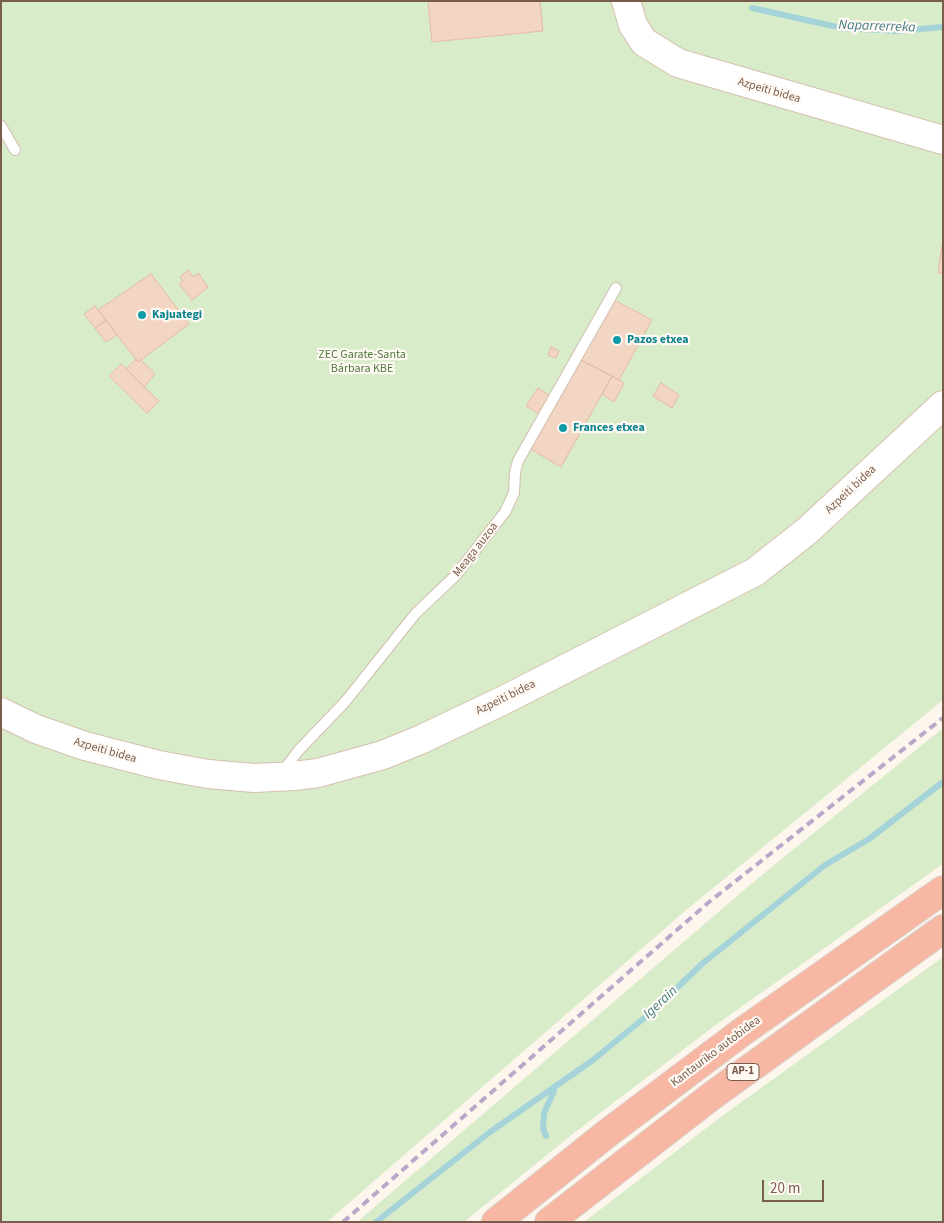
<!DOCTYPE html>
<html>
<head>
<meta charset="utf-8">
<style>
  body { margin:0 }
  #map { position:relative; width:944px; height:1223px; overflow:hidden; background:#fdf6ec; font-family:"Source Sans 3",sans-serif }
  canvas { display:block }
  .frame { position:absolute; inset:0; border:2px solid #7a5c4d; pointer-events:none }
  .scale { position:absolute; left:762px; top:1180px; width:62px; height:22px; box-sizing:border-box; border:2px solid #7a5c4d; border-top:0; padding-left:6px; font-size:15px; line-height:18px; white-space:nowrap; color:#7a5c4d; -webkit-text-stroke:4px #fffaf3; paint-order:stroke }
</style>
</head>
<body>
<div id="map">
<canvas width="944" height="1223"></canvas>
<div class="frame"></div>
<div class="scale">20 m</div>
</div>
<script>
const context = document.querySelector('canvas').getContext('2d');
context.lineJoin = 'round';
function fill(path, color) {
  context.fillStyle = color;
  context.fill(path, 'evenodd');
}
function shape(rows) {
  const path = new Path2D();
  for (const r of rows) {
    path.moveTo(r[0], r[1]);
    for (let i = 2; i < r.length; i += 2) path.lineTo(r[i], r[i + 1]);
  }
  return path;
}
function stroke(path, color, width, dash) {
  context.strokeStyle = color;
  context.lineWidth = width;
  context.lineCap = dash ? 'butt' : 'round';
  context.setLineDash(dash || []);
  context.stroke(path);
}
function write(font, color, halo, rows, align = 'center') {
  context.font = font + ' "Source Sans 3",sans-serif';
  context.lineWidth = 4.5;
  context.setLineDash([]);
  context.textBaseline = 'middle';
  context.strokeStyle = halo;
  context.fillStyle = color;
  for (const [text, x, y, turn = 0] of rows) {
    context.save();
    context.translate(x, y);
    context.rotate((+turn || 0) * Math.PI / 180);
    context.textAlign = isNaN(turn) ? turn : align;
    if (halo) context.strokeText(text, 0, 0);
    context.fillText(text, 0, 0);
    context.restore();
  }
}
fill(shape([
  [1,1,943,1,943,700,685,911,327,1222,1,1222],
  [943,728,943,864,713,1027,574,1133,464,1222,357,1222,757,879],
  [943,957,943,1222,584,1222,722,1116]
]), '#d8ecc9');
stroke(shape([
  [752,8,842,28,898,31,943,27],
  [546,1136,543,1128,544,1113,554,1091],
  [376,1222,490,1132,593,1060,654,1010,703,963,825,865,869,839,943,782]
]), '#a5d3da', 6);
const building = shape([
  [428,1,540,1,543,31,432,42,428,1],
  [943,239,943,273,938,273,943,239],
  [188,270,193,277,198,273,208,287,192,300,179,284,183,281,180,277,188,270],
  [151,274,189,324,138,362,98,310,151,274],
  [614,300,652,320,619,380,581,360,614,300],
  [95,306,106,320,95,328,84,314,95,306],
  [106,320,117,335,106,342,95,328,106,320],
  [551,347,559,351,556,358,548,355,551,347],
  [136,359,138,362,141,360,155,374,144,387,126,369,136,359],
  [581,360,612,376,561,467,531,449,581,360],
  [121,364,159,401,147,413,109,376,121,364],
  [612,376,624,383,614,402,602,394,612,376],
  [661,383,679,395,672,408,653,396,661,383],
  [538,388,551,397,539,414,526,406,538,388]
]);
fill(building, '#f3d5c3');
stroke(building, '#e6bba3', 1);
const lane = shape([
  [1,126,15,150],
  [282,772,299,750,345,702,416,613,456,575,505,512,514,493,515,472,518,461,616,288]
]);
const secondary = shape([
  [626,1,633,25,644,42,678,63,943,140],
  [1,712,36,729,85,746,159,765,208,774,254,778,294,776,318,773,383,755,422,739,502,701,755,572,807,531,943,405]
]);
const highway = shape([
  [496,1222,609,1132,742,1032,943,890],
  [549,1222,713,1095,943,929]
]);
stroke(lane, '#d1beb0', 12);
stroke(secondary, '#d6c0b0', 30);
stroke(highway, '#dad1cd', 30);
stroke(lane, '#fff', 10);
stroke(secondary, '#fff', 28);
stroke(highway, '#f7b7a3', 28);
stroke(shape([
  [343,1222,709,902,943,718]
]), '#b9a8c9', 4, [8, 5]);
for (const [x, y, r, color] of [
  [142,315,5,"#0f9aa8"],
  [617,340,5,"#0f9aa8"],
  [563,428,5,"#0f9aa8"]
]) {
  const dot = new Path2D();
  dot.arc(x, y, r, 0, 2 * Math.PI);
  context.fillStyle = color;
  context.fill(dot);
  stroke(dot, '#fffaf3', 2);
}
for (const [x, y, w] of [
  [743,1072,32]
]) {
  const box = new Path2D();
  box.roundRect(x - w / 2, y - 8.5, w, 17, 4);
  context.fillStyle = '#fffaf3';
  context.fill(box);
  stroke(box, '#7a5c4d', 1);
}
write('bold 11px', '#7a5c4d', null, [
  ["AP-1",743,1072]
]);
write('12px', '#7a5c4d', '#fffaf3', [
  ["Azpeiti bidea",769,91,16],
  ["Azpeiti bidea",851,490,-43],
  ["Meaga auzoa",476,550,-52],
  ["Azpeiti bidea",506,698,-26],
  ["Azpeiti bidea",105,751,16],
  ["Kantauriko autobidea",716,1052,-37]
]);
write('bold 12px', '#0d838f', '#fffaf3', [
  ["Kajuategi",152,315],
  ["Pazos etxea",627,340],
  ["Frances etxea",573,428]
], 'left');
write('12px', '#537a41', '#fffaf3', [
  ["ZEC Garate-Santa",362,355],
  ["Bárbara KBE",362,369]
]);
write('italic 14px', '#437c86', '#fffaf3', [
  ["Naparrerreka",877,27,2],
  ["Igerain",661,1003,-43]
]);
</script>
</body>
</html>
